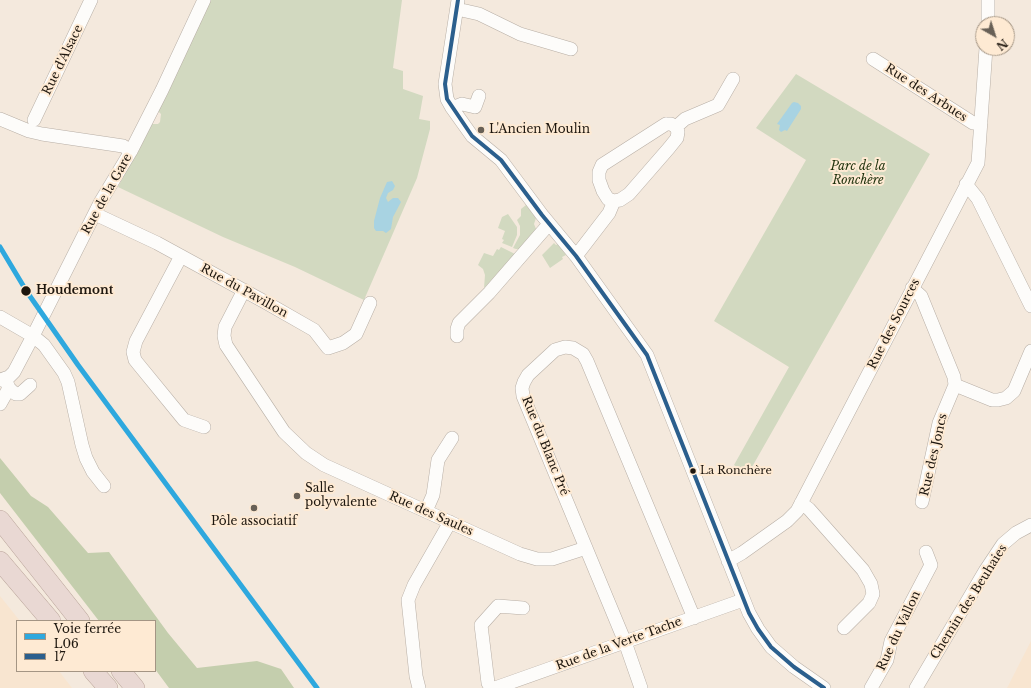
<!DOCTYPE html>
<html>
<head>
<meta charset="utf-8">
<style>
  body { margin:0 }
  #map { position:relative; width:1031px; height:688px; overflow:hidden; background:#f4e9dd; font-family:"Libre Baskerville",serif }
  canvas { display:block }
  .legend { position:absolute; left:16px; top:620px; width:140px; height:52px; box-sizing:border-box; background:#feead3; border:1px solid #a49584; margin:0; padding:5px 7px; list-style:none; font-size:12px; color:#1d160e }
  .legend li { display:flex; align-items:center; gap:8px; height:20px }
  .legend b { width:20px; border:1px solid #a49584 }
  .north { position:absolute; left:975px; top:16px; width:40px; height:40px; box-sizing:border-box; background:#feead3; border:1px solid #a49584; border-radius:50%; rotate:141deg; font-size:11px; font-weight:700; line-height:16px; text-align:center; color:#1d160e }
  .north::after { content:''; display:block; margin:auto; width:14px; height:18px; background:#686056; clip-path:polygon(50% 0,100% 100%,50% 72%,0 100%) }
</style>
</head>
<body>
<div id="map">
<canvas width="1031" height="688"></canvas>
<ul class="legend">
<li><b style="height:5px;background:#2ea8de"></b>Voie ferrée L06</li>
<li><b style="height:5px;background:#2b5f8d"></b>17</li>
</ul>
<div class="north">N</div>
</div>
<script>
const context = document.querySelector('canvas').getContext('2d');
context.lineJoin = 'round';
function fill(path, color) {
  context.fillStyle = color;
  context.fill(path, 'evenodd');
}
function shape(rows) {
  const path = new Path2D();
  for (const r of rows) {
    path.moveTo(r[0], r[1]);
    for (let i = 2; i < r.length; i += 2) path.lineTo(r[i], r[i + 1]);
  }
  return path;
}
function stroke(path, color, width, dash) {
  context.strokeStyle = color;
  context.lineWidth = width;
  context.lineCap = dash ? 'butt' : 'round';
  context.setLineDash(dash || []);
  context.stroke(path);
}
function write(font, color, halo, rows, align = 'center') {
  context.font = font + ' "Libre Baskerville",serif';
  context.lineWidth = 4;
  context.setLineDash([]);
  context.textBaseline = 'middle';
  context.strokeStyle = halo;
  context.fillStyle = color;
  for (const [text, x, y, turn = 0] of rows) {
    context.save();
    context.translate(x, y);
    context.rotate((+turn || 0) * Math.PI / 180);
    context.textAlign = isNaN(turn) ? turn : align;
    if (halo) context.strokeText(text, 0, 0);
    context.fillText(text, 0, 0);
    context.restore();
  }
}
fill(shape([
  [0,596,20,621,17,621,17,671,59,671,72,688,0,688],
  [1031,641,1031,688,1007,688]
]), '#f8e5d0');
fill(shape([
  [211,0,402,0,393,68,403,71,403,89,423,96,419,119,430,121,430,129,417,178,364,300,295,267,223,237,118,187,151,124,158,124,160,122,161,114,158,111],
  [796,74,930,154,748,474,734,465,789,367,714,321,806,160,756,128],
  [526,205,536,218,534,224,536,229,519,249,516,249,513,248,520,235,520,226,517,220,521,216,521,209],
  [508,214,517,227,517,235,512,247,502,243,504,240,502,239,505,231,498,228,502,217],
  [554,243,556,245,558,244,566,255,562,257,563,259,550,268,542,255],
  [501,247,515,254,484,288,485,275,483,269,478,265,484,253,493,256,497,249,499,250]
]), '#d2d9c0');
fill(shape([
  [0,458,31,496,48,507,88,553,109,552,168,633,197,668,257,661,281,669,294,688,169,688,155,669,155,621,99,621,0,493]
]), '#c4cead');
fill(shape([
  [794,102,798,103,801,106,801,109,787,131,785,130,781,132,779,130,780,125,777,124,792,103],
  [392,181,395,186,393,190,388,193,386,198,388,202,393,198,398,198,401,202,393,217,391,229,386,233,383,231,376,231,374,228,374,221,380,198,387,182]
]), '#a8d3e2');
const minor = shape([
  [458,0,445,84,447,99,452,108,472,136,501,160,542,215,576,256,647,355,749,613,758,629,771,647,794,667,824,688],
  [457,9,479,14,520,34,571,49],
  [988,24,988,0],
  [873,59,973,123,981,123],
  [452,108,462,104,475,107,479,96],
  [0,119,29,131,42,134,123,146,131,151],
  [34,120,91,0],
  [666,124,671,124,676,127,678,132,677,138,669,148,629,194,620,200,614,201,608,199,603,191,599,180,599,172,602,165,666,124],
  [676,127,685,119,718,105,733,79],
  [966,184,978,199,1031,306],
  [95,214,157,243,265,302,314,330,328,348,343,343,356,334,370,303],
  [181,256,136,341,133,352,135,360,139,365,184,420,204,427],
  [576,256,609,213,614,201],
  [912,288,921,296,954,377,955,385,992,400,998,400,1006,398,1014,391,1031,351],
  [244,290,225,327,224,336,226,345,284,432,306,453,324,465,520,554,537,559,552,559,586,548],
  [0,317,33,336,44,345,64,373,68,382,82,445,86,458,93,472,104,486],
  [457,336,457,329,459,323,489,293,549,224],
  [5,379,9,388,13,392,16,394,20,394,30,385],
  [0,380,9,377,14,372,33,336,101,201,131,151,162,90,204,0],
  [0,404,9,388],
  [922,502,939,423,955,385],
  [801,503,809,509,863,570,871,584,873,594,869,603,844,628],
  [426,511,433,495,438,460,452,438],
  [728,561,742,553,787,521,797,511,978,163,986,48],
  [419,688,416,676,408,600,414,585,450,522],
  [491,688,488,683,481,625,498,606,523,608],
  [495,688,743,600],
  [641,688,625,642,523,396,522,388,524,382,528,375,555,350,565,347,573,348,583,354,587,361,694,618],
  [871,688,887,660,891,641,931,565,926,552],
  [916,688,985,571,1003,544,1016,533,1031,525]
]);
const highway = shape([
  [0,520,80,621],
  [0,561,51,621],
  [93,671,108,688],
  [121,671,135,688]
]);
stroke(minor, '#b7aea5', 14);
stroke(highway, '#b8a399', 20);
stroke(minor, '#fdfcfa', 13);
stroke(highway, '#e9d8d3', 19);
stroke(shape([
  [458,0,445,84,447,99,472,136,501,160,542,215,576,256,647,355,749,613,758,629,771,647,794,667,824,688]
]), '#2b5f8d', 4);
stroke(shape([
  [0,247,27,292,78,365,317,688]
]), '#2ea8de', 5);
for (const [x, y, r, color] of [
  [481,130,4,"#686056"],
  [26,291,5.5,"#1d160e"],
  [693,471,3.5,"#1d160e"],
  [297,496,4,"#686056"],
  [254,508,4,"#686056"]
]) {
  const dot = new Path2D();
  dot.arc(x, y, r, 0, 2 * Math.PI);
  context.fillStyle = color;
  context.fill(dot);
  stroke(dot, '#feead3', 1.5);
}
write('11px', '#1d160e', '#feead3', [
  ["La Ronchère",700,471]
], 'left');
write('12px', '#1d160e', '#feead3', [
  ["Rue d'Alsace",63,60,-64],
  ["Rue des Arbues",926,93,33],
  ["Rue de la Gare",107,194,-61],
  ["Rue du Pavillon",244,291,29],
  ["Rue des Sources",894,324,-63],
  ["Rue du Blanc Pré",545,446,68],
  ["Rue des Joncs",934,455,-77],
  ["Rue des Saules",431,514,24],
  ["Chemin des Beuhaies",969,602,-58],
  ["Rue du Vallon",899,631,-65],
  ["Rue de la Verte Tache",619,644,-20]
]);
write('12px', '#1d160e', '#feead3', [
  ["L'Ancien Moulin",489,130],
  ["Salle",305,489],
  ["polyvalente",305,503],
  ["Pôle associatif",254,522,"center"]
], 'left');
write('italic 12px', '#1e310c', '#feead3', [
  ["Parc de la",858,167],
  ["Ronchère",858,181]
]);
write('bold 12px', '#1d160e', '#feead3', [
  ["Houdemont",36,291]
], 'left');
</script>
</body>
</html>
